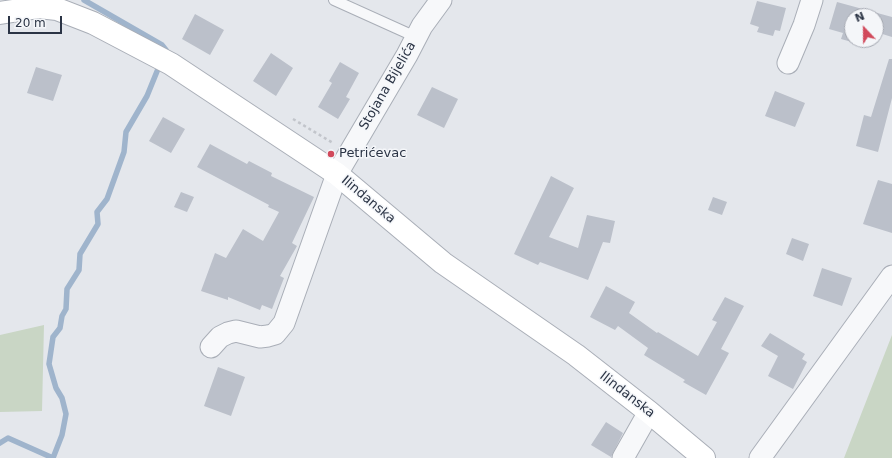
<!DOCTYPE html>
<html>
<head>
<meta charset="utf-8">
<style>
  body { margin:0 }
  #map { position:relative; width:892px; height:458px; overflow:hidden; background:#e4e7ec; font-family:"DejaVu Sans",sans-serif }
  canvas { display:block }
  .north { position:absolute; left:844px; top:8px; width:40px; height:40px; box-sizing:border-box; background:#f4f6f9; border:1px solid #a4a8b1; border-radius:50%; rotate:338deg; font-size:11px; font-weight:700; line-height:16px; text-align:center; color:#2b3445 }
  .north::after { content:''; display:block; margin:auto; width:14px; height:18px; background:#d1495b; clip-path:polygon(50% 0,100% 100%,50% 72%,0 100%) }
  .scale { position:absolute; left:8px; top:16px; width:54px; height:18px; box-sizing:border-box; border:2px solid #2b3445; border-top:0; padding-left:5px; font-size:12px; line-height:14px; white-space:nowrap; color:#2b3445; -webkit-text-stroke:3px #f4f6f9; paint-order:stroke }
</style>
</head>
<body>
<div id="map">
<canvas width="892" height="458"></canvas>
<div class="north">N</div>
<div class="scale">20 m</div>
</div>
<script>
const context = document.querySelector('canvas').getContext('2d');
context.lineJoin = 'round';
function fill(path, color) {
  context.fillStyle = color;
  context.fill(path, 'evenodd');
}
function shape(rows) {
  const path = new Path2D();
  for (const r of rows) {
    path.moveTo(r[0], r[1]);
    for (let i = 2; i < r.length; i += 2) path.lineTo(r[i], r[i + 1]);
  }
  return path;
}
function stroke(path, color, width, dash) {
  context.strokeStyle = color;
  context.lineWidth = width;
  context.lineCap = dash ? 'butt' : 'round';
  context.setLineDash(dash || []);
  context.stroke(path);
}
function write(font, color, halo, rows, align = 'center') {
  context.font = font + ' "DejaVu Sans",sans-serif';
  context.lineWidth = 3;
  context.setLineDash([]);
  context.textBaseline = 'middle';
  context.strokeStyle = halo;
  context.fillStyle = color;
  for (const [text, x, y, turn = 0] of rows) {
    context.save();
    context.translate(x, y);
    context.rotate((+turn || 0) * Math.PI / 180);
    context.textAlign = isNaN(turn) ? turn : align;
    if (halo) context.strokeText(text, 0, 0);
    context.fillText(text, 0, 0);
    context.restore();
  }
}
fill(shape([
  [44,325,42,411,0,412,0,335],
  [892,335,892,458,844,458]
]), '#c9d6c5');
stroke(shape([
  [84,0,162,45,166,50,164,55],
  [0,443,8,438,53,458],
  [53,458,62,435,66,414,62,398,56,388,49,364,53,337,60,328,62,316,66,309,67,289,79,270,80,254,98,224,97,212,107,199,124,152,126,132,147,96,160,64]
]), '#9fb4cc', 5.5);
fill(shape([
  [757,1,786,8,780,31,775,30,773,36,757,32,759,27,750,24],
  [837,2,892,17,892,37,876,32,876,16,852,16,852,40,860,40,859,44,841,39,843,33,829,29],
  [195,14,224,30,210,55,182,39],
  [271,53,293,68,276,96,253,81],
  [889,59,892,59,892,98,878,152,856,146,864,115,871,117],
  [340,62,359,73,346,97,350,99,338,119,318,107,332,83,329,81],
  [36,67,62,75,53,101,27,93],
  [432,87,458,99,444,128,417,115],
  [775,91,805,103,795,127,765,116],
  [163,117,185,129,171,153,149,141],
  [210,144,247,164,249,161,272,173,271,176,314,197,292,243,297,246,280,276,284,278,272,309,262,305,260,310,228,297,228,300,201,291,215,253,226,258,243,229,263,241,279,212,268,207,269,205,197,167],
  [551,176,574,188,549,237,578,248,587,215,615,221,610,243,603,242,588,280,540,262,538,265,514,254],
  [878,180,892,184,892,233,863,224],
  [181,192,194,197,187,212,174,207],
  [713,197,727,202,722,215,708,210],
  [792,238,809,244,803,261,786,254],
  [822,268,852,278,842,306,813,296],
  [606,286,635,302,629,313,657,333,658,332,698,356,717,322,712,320,725,297,744,306,721,349,729,353,706,395,683,382,685,380,644,355,648,348,618,326,615,330,590,317],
  [770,333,805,354,802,359,807,362,793,389,768,376,778,356,761,346],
  [218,367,245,377,231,416,204,406],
  [606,422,623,433,611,457,591,445]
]), '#bbc0ca');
const lane = shape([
  [334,0,416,37]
]);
const street = shape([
  [788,63,804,25,812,0],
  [211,347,220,337,228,333,236,331,260,337,268,336,275,334,284,323,337,174,407,55,422,26,441,0],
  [623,458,649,412],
  [760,458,892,276]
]);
const secondary = shape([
  [0,13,39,7,57,9,93,23,171,64,337,174,443,263,576,355,649,412,704,458]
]);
stroke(lane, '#a9aeb7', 12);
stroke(street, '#a9aeb7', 23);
stroke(secondary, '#a9aeb7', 24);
stroke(shape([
  [293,119,333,143]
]), '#c2c5cb', 2.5, [3, 3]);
stroke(lane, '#f7f8fa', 10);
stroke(street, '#f7f8fa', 21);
stroke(secondary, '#fff', 22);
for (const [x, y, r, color] of [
  [331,154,4,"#d1495b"]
]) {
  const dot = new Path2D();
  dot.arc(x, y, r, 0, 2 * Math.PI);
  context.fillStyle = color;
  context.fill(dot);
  stroke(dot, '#f4f6f9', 1.5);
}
write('13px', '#2b3445', '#f4f6f9', [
  ["Stojana Bijelića",388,86,-60],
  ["Ilindanska",368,200,40],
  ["Ilindanska",627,395,38]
]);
write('13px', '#2b3445', '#f4f6f9', [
  ["Petrićevac",339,154]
], 'left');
</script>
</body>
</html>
